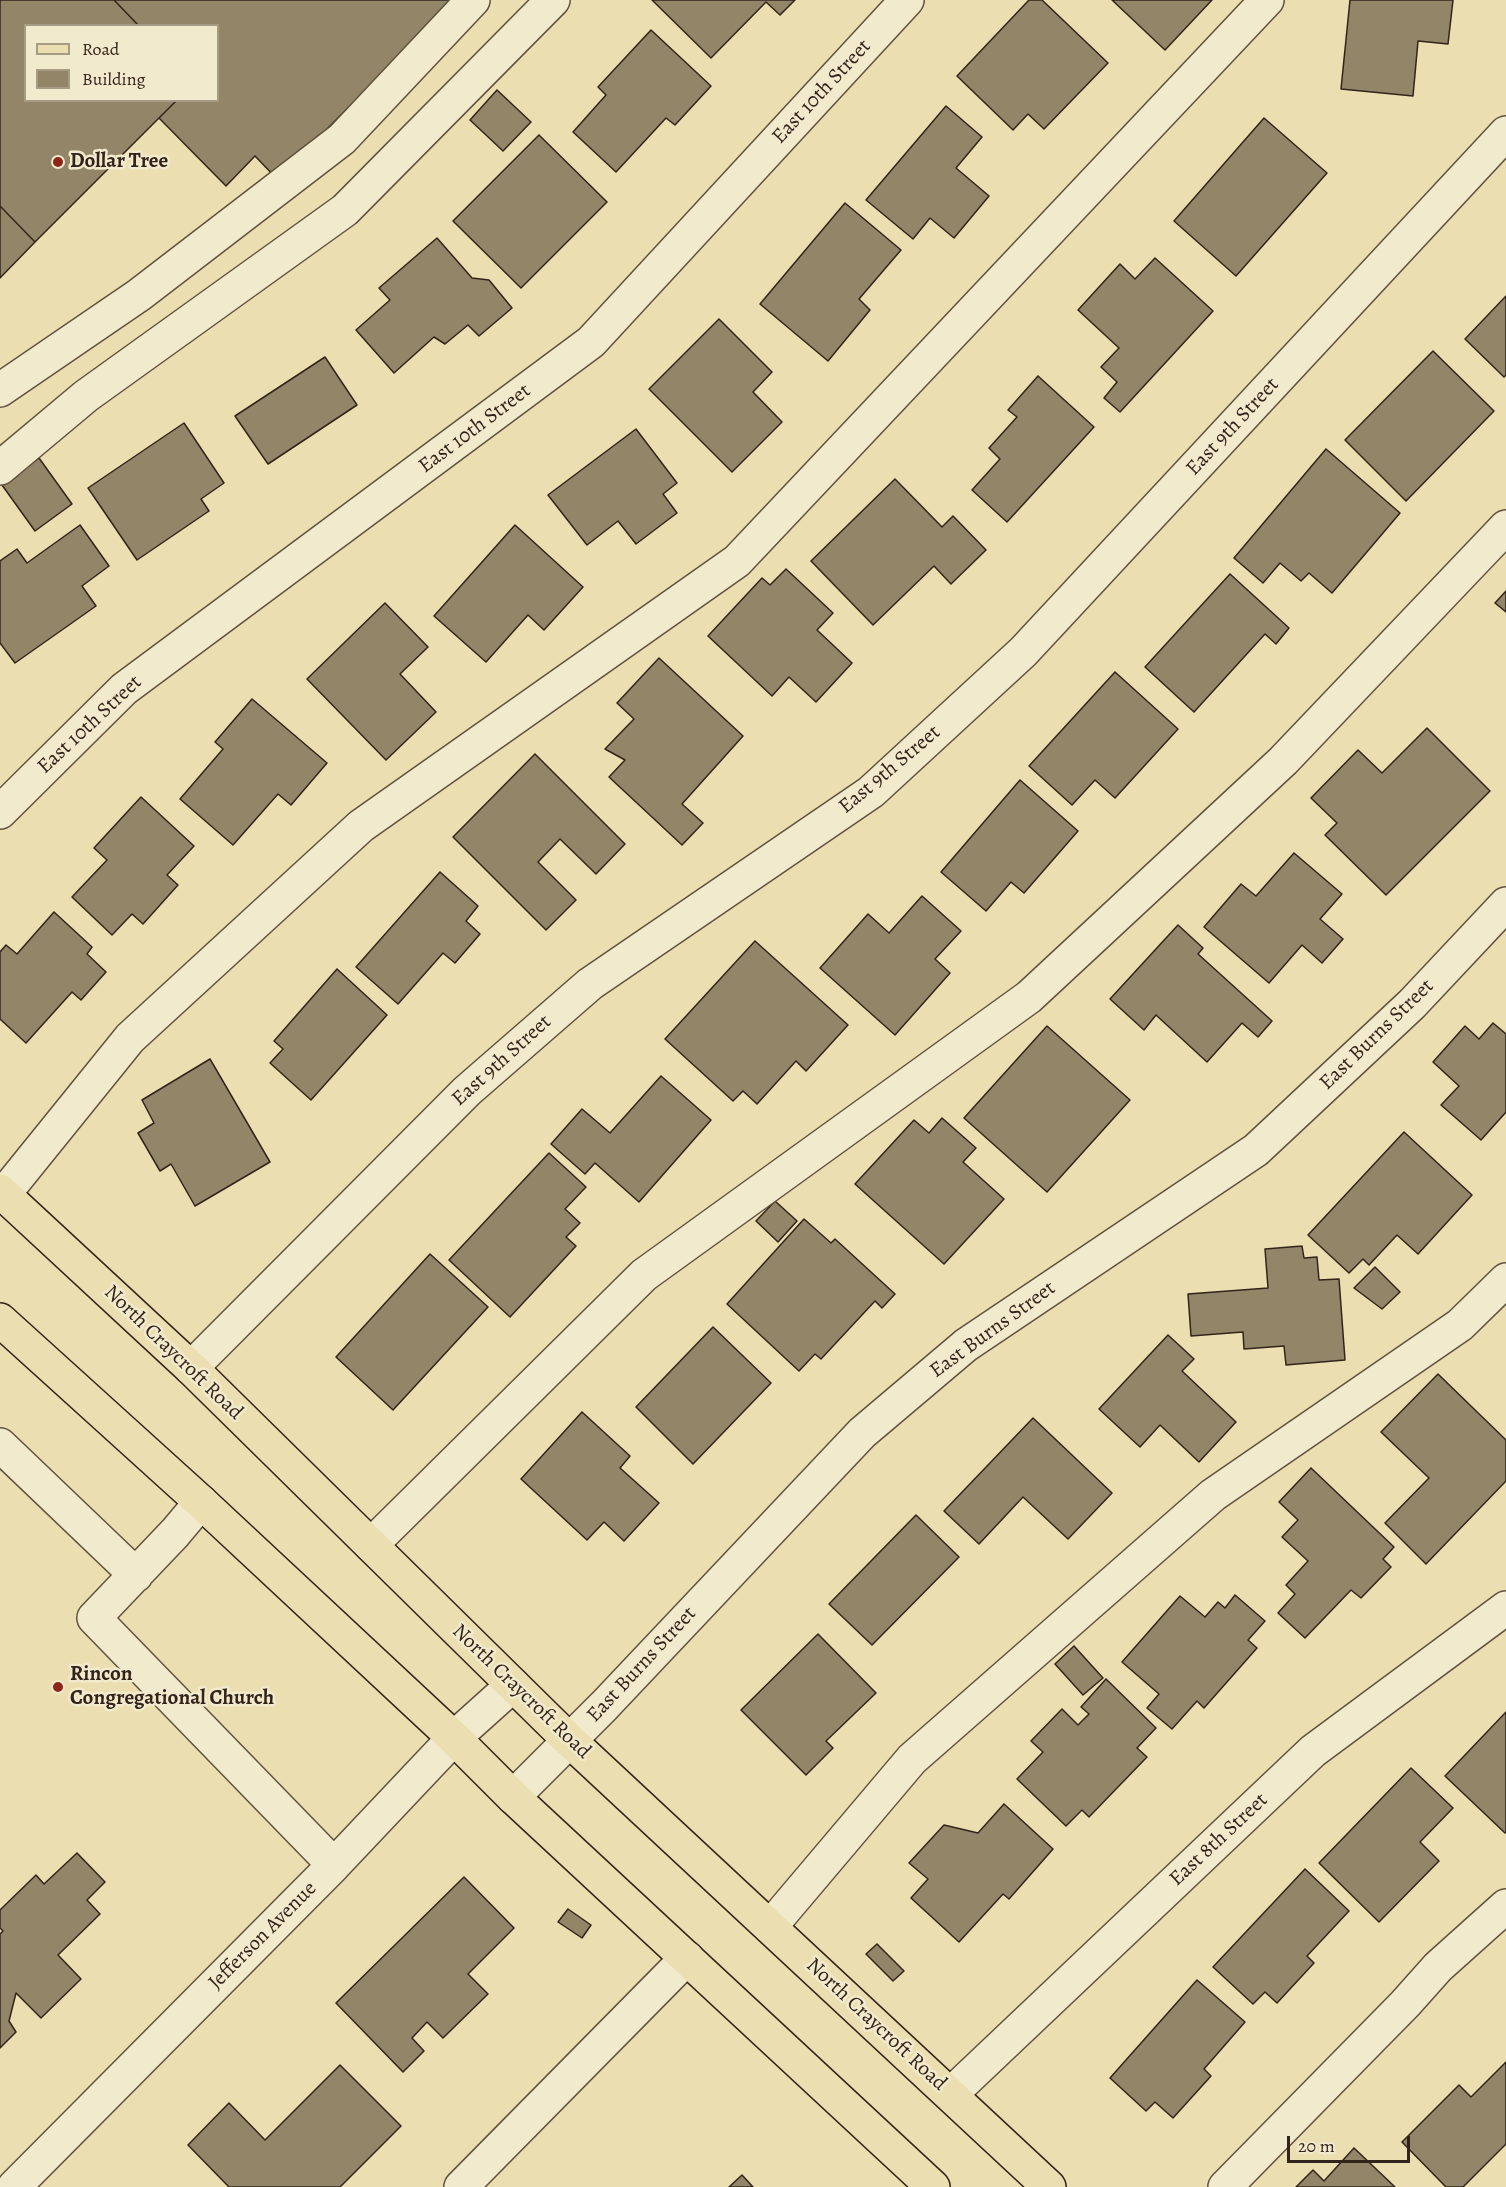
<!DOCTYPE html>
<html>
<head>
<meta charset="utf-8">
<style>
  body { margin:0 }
  #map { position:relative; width:1506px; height:2187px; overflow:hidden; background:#ebdeb0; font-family:Alegreya,serif }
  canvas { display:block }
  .legend { position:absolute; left:24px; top:24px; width:195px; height:78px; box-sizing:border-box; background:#f2eacc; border:2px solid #a69b85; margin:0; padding:8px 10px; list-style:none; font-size:18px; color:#33241b }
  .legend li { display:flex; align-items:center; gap:12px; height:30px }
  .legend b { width:30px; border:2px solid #a69b85 }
  .scale { position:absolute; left:1287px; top:2136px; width:123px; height:27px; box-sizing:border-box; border:3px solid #33241b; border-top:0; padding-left:8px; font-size:18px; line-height:21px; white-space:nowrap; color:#33241b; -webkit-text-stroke:4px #f2eacc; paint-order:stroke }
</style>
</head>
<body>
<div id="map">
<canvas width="1506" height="2187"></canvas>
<ul class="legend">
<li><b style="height:8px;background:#ebdeb0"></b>Road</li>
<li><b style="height:16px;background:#938568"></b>Building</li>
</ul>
<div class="scale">20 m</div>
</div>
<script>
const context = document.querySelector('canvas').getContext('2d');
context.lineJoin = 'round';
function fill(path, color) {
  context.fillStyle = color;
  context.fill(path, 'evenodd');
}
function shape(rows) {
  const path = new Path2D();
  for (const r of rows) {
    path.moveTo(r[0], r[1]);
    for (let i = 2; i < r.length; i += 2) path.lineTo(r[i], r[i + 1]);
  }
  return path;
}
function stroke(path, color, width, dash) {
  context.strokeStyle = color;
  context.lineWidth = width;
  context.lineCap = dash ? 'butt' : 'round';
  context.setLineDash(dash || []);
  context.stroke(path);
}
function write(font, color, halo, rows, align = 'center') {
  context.font = font + ' Alegreya,serif';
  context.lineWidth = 5;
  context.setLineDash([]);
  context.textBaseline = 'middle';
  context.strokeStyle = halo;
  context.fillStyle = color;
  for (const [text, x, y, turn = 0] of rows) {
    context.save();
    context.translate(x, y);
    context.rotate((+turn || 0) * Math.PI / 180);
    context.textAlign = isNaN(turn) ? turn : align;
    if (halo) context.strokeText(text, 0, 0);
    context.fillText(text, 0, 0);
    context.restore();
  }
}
const building = shape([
  [0,0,114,0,139,26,26,26,26,100,177,100,35,242,0,206,0,0],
  [114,0,456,0,277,179,255,156,226,186,159,118,177,100,218,100,218,26,139,26,114,0],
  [652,0,795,0,780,15,766,2,711,58,652,0],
  [1029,0,1042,0,1108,63,1044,129,1028,114,1013,130,957,76,1029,0],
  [1112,0,1212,0,1165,50,1112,0],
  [1350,0,1453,0,1448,44,1418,41,1413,96,1341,89,1350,0],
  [651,30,711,86,675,125,666,118,616,172,573,132,606,95,598,87,651,30],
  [497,90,531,122,503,151,470,120,497,90],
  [946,106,982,137,956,168,989,196,954,238,930,218,913,239,866,200,946,106],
  [1264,118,1327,173,1236,276,1174,221,1264,118],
  [539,135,607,202,521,288,453,221,539,135],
  [845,203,901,250,859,299,870,310,828,361,760,304,845,203],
  [0,206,35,242,0,278,0,206],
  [437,238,472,278,489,280,512,308,479,336,468,325,445,344,434,337,394,373,356,330,390,300,379,288,437,238],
  [1155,258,1213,311,1120,412,1104,398,1117,382,1101,367,1119,348,1078,310,1120,264,1135,279,1155,258],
  [1506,296,1506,375,1504,377,1465,339,1506,296],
  [719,319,772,372,753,392,782,422,732,472,649,389,719,319],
  [1433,351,1494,411,1406,501,1345,440,1433,351],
  [325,357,357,405,268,464,235,416,325,357],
  [1038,376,1094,427,1007,522,972,490,1000,459,989,448,1017,417,1008,410,1038,376],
  [184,423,224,483,201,499,209,511,137,560,88,488,184,423],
  [636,429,677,483,663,494,677,513,636,544,618,521,587,545,548,495,636,429],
  [1326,449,1400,513,1332,593,1309,573,1301,581,1280,563,1263,583,1234,558,1326,449],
  [39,458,72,504,35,531,2,485,39,458],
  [895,479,942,527,953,516,986,550,951,584,934,566,873,625,811,561,895,479],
  [80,525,109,566,82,586,96,606,15,663,0,643,0,561,17,549,27,563,80,525],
  [515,525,583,587,544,630,528,615,486,662,434,616,515,525],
  [786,569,833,613,817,630,852,663,816,702,789,677,772,696,708,636,762,578,770,585,786,569],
  [1230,574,1289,628,1276,644,1265,634,1194,712,1145,667,1230,574],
  [1506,591,1506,612,1495,603,1506,591],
  [385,603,428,647,400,674,436,712,386,760,307,679,385,603],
  [659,658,743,736,682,804,703,823,682,845,609,777,625,760,605,749,634,719,617,703,659,658],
  [1115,672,1178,729,1115,798,1095,780,1072,805,1029,766,1115,672],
  [252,699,327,763,291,805,278,794,233,845,180,799,223,749,215,742,252,699],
  [1427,728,1490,791,1386,895,1325,835,1337,823,1311,798,1358,750,1382,773,1427,728],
  [535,754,625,844,596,874,560,839,538,862,576,900,546,930,453,837,535,754],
  [1020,780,1078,831,1024,893,1011,882,986,911,941,872,1020,780],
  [141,797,194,846,167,875,178,885,143,924,132,914,112,935,72,897,107,860,94,848,141,797],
  [1294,853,1342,894,1320,919,1343,939,1322,963,1302,945,1269,983,1204,927,1241,884,1256,896,1294,853],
  [440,872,478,906,466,921,480,934,455,963,443,953,398,1004,356,967,440,872],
  [922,896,961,931,935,959,950,973,895,1035,820,968,868,914,889,933,922,896],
  [54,912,92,947,87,954,106,972,81,1000,72,992,26,1043,0,1019,0,952,6,945,17,954,54,912],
  [1178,925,1203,948,1198,954,1272,1021,1258,1037,1242,1023,1207,1062,1156,1015,1144,1030,1110,999,1178,925],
  [755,941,848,1025,806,1071,796,1061,757,1104,743,1091,733,1101,665,1039,755,941],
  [337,969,387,1015,311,1100,270,1063,283,1049,274,1041,337,969],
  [1493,1023,1506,1034,1506,1112,1481,1140,1441,1105,1459,1086,1433,1062,1465,1026,1479,1039,1493,1023],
  [1047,1026,1130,1100,1047,1192,964,1118,1047,1026],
  [210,1059,270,1162,195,1206,171,1164,160,1171,138,1133,154,1123,142,1100,210,1059],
  [661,1076,711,1120,639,1202,595,1163,585,1174,551,1144,582,1109,610,1133,661,1076],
  [942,1118,976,1148,963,1162,1004,1199,944,1264,855,1184,914,1120,929,1133,942,1118],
  [1404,1132,1472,1195,1418,1254,1397,1235,1369,1265,1363,1259,1349,1273,1308,1235,1404,1132],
  [549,1153,586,1187,565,1209,580,1223,566,1237,576,1246,510,1317,449,1260,549,1153],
  [775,1201,797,1221,778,1242,756,1221,775,1201],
  [804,1219,831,1243,835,1239,895,1294,882,1308,875,1301,821,1359,815,1354,799,1371,727,1304,804,1219],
  [1302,1246,1304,1258,1317,1257,1319,1280,1339,1279,1345,1360,1286,1365,1284,1346,1244,1349,1243,1332,1191,1336,1188,1294,1268,1288,1265,1249,1302,1246],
  [430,1254,488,1307,393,1410,336,1357,430,1254],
  [1375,1267,1400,1292,1382,1309,1354,1288,1375,1267],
  [713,1327,771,1383,693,1464,636,1407,713,1327],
  [1168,1335,1194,1359,1182,1371,1236,1422,1199,1462,1160,1425,1140,1447,1099,1409,1168,1335],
  [1438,1374,1506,1440,1506,1481,1426,1564,1385,1523,1429,1478,1381,1432,1438,1374],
  [582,1412,630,1456,620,1468,659,1503,624,1541,604,1522,587,1540,521,1479,582,1412],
  [1033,1418,1112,1493,1068,1539,1023,1497,979,1544,944,1511,1033,1418],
  [1311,1468,1394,1547,1383,1559,1391,1567,1361,1598,1351,1590,1305,1638,1278,1613,1295,1594,1286,1585,1308,1561,1282,1537,1298,1520,1279,1502,1311,1468],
  [916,1515,959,1557,872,1645,829,1604,916,1515],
  [1235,1595,1265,1621,1248,1640,1257,1648,1204,1708,1197,1701,1172,1729,1147,1708,1159,1694,1122,1662,1180,1596,1205,1617,1218,1602,1225,1608,1235,1595],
  [818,1634,876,1693,826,1741,833,1748,806,1775,741,1710,818,1634],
  [1074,1646,1103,1678,1083,1695,1055,1664,1074,1646],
  [1106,1679,1156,1728,1137,1748,1147,1757,1089,1817,1082,1810,1066,1826,1017,1779,1043,1752,1031,1741,1062,1709,1078,1725,1089,1714,1081,1707,1106,1679],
  [1506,1712,1506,1832,1505,1833,1445,1776,1506,1712],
  [1411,1768,1453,1808,1420,1842,1439,1861,1379,1922,1319,1863,1411,1768],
  [1004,1804,1053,1849,1009,1899,1003,1894,959,1942,911,1898,928,1879,909,1863,944,1825,978,1833,1004,1804],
  [77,1853,105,1882,87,1900,100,1914,58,1955,81,1979,41,2018,16,1993,9,2021,16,2032,0,2048,0,1934,3,1931,0,1928,0,1910,36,1875,44,1884,77,1853],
  [1305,1869,1349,1911,1307,1956,1314,1963,1277,2003,1265,1992,1253,2004,1213,1967,1305,1869],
  [464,1877,514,1928,468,1974,488,1994,443,2038,427,2022,412,2038,424,2051,403,2072,336,2003,464,1877],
  [568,1909,591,1925,582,1938,558,1922,568,1909],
  [877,1944,904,1971,893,1981,866,1954,877,1944],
  [1197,1980,1245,2022,1204,2069,1211,2076,1173,2118,1155,2102,1146,2111,1110,2078,1197,1980],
  [1506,2062,1506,2144,1463,2187,1446,2187,1402,2142,1459,2085,1471,2097,1506,2062],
  [340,2065,401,2126,340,2187,229,2187,188,2145,229,2103,265,2140,340,2065],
  [1354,2148,1395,2187,1296,2187,1313,2170,1324,2181,1354,2148],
  [742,2175,753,2187,729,2187,742,2175]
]);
fill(building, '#938568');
stroke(building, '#33241b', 1.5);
const minor = shape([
  [0,390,139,295,342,139,473,0],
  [0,468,86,396,345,210,553,0],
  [0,812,124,689,591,342,907,0],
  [4,1194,130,1038,361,826,737,561,1267,0],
  [191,1368,467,1091,590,984,871,792,1023,652,1506,133],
  [0,1445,136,1575],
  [201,1502,175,1533,94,1618,334,1865],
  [371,1545,644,1275,1029,997,1283,761,1506,527],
  [513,1797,604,1706,862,1433,966,1345,1256,1150,1412,1004,1506,904],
  [770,1927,912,1759,1213,1495,1460,1325,1506,1280],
  [951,2094,1313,1751,1506,1608],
  [14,2187,334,1865,454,1738,513,1685],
  [461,2187,687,1958],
  [1225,2187,1405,2004,1438,1967,1506,1906]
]);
const major = shape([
  [0,1191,191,1368,570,1741,1049,2187],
  [0,1320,201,1502,454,1738,513,1797,933,2187]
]);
stroke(minor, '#615240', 36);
stroke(major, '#33241b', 36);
stroke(minor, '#f2eacc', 33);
stroke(major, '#ebdeb0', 33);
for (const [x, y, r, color] of [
  [58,162,6,"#8f2418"],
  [58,1687,6,"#8f2418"]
]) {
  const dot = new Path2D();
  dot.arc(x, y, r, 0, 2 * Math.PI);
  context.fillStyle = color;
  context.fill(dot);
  stroke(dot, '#f2eacc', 2);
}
write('21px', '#33241b', '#f2eacc', [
  ["East 10th Street",822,92,-47],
  ["East 9th Street",1233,427,-47],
  ["East 10th Street",475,429,-37],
  ["East 10th Street",90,725,-43],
  ["East 9th Street",890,770,-40],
  ["East Burns Street",1377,1035,-44],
  ["East 9th Street",502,1061,-42],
  ["East Burns Street",993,1330,-36],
  ["North Craycroft Road",173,1353,44],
  ["East Burns Street",642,1665,-47],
  ["North Craycroft Road",521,1692,44],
  ["East 8th Street",1219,1840,-43],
  ["Jefferson Avenue",263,1936,-45],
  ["North Craycroft Road",876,2025,43]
]);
write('bold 21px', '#33241b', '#f2eacc', [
  ["Dollar Tree",70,162],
  ["Rincon",70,1675],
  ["Congregational Church",70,1699]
], 'left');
</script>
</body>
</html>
